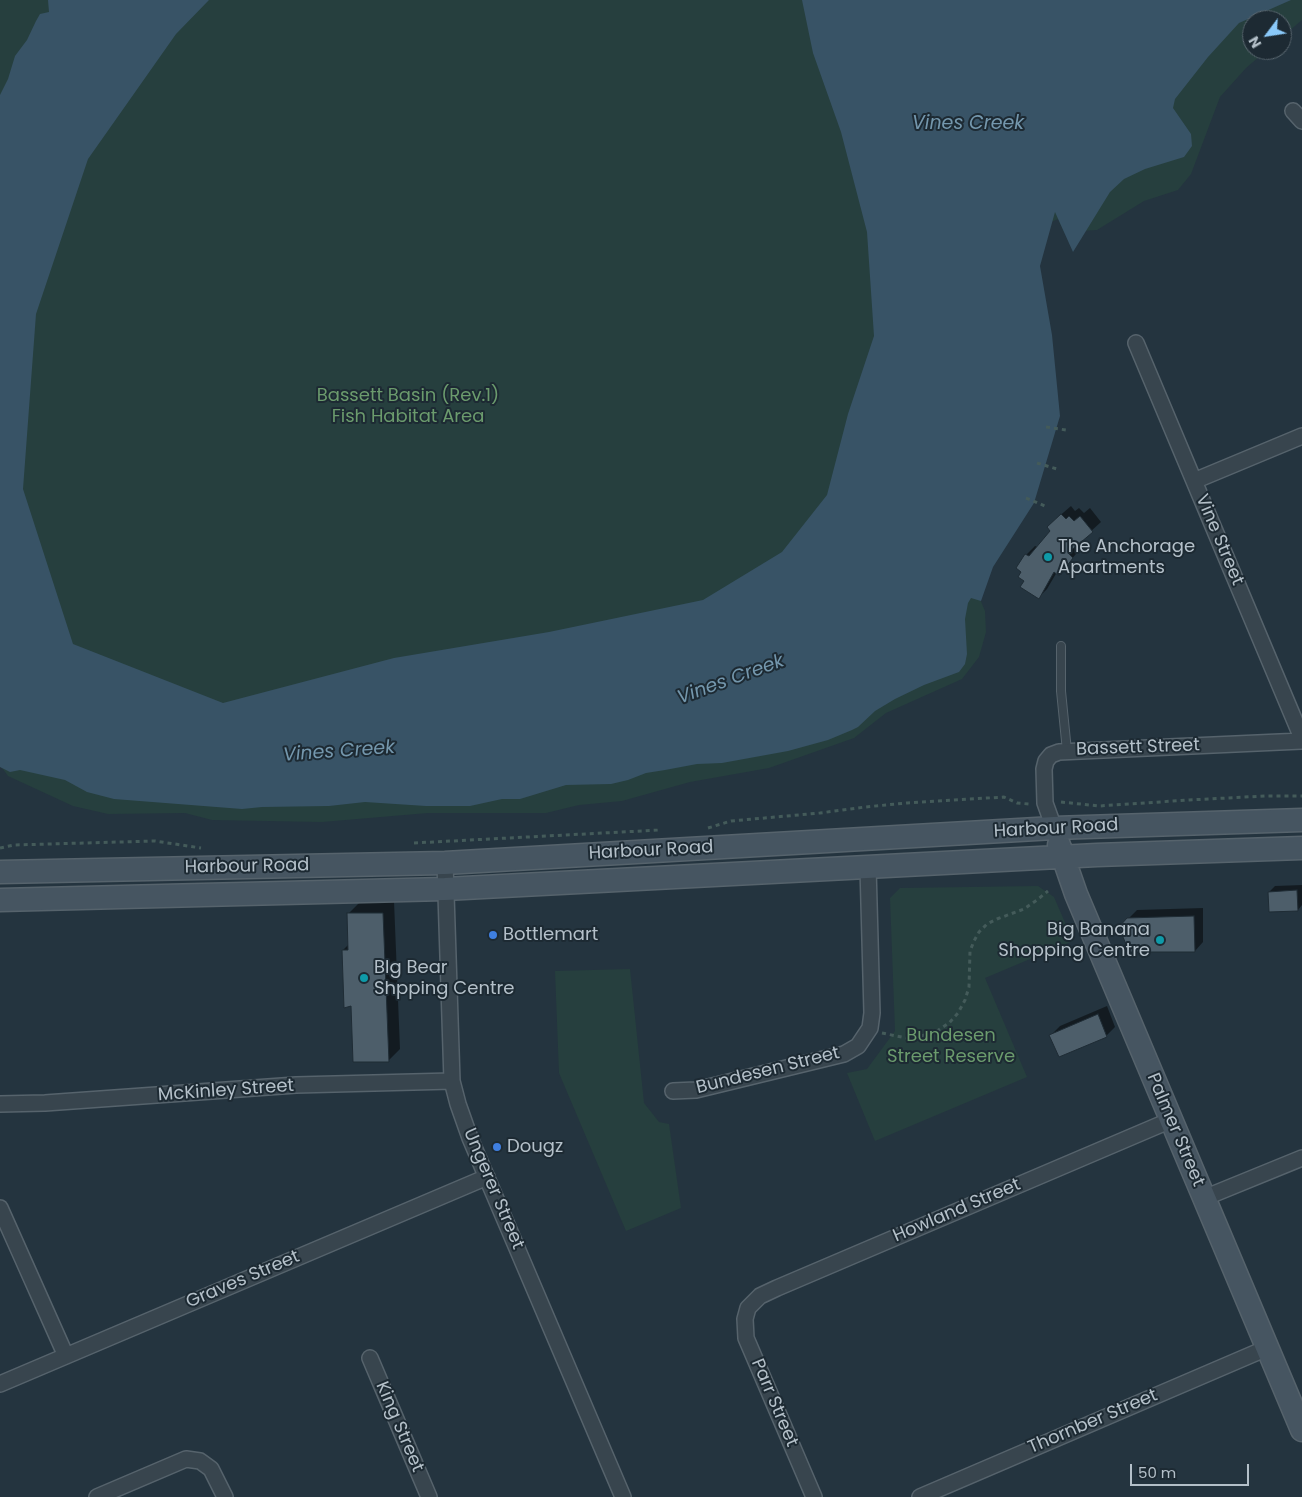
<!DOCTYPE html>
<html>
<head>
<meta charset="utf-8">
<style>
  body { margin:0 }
  #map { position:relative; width:1302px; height:1497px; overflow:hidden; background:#24343f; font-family:Poppins,sans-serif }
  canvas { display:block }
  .north { position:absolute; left:1242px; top:10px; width:50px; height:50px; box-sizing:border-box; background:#1d2a33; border:1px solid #59666f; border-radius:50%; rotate:239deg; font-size:14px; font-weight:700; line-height:20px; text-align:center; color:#b4c0c9 }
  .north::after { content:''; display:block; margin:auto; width:18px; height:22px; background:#8ac9f9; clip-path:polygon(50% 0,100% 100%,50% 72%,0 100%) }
  .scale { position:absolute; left:1130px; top:1464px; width:119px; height:22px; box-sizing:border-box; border:2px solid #b4c0c9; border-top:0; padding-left:6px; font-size:15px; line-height:18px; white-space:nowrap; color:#b4c0c9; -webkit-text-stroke:4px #1d2a33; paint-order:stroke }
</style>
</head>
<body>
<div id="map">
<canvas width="1302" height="1497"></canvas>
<div class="north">N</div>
<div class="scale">50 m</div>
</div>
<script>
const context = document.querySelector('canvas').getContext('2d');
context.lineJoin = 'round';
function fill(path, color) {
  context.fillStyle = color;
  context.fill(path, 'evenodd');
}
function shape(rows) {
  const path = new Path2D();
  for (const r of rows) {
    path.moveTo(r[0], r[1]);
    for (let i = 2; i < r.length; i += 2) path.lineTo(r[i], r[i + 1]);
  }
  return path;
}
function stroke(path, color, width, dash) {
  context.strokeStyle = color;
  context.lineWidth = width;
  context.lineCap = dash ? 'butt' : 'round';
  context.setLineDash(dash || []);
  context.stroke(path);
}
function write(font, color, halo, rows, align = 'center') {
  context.font = font + ' Poppins,sans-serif';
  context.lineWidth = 4;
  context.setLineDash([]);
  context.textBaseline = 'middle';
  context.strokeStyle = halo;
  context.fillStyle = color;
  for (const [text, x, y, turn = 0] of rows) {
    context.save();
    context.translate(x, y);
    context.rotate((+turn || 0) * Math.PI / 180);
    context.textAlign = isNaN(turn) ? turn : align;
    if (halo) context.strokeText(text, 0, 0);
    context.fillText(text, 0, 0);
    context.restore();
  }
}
fill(shape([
  [0,0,1302,0,1302,20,1282,37,1282,20,1252,20,1252,50,1267,50,1246,68,1220,97,1191,174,1178,190,1144,201,1097,230,1064,232,1058,219,998,245,963,559,985,611,986,632,979,657,962,679,886,713,854,738,769,768,690,782,622,801,579,805,546,813,428,813,322,822,212,820,185,813,108,814,73,806,8,776,0,765],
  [1038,886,1054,897,1073,941,985,978,1027,1077,875,1141,847,1073,867,1069,895,1031,890,898,900,888],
  [630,969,644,1103,659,1122,669,1124,681,1208,626,1231,559,1073,555,971]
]), '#263f3e');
fill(shape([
  [48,0,209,0,176,34,88,159,36,314,23,489,73,644,223,703,394,658,549,632,703,600,782,552,827,495,848,414,874,336,867,232,841,132,813,53,802,0,1291,0,1239,23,1208,57,1175,99,1173,108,1191,134,1192,146,1184,157,1145,169,1124,179,1110,192,1073,252,1055,212,1040,266,1052,335,1060,416,1034,503,993,567,981,601,971,598,968,603,965,619,967,654,965,664,959,672,924,685,895,699,875,711,858,727,852,730,828,740,788,751,722,763,697,764,665,770,646,773,628,780,611,784,566,785,520,799,502,799,470,806,426,806,365,802,329,806,262,807,242,809,114,799,87,792,65,780,20,770,10,772,0,767,0,95,8,79,15,56,27,40,36,21,40,14,49,12]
]), '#385366');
fill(shape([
  [1071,506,1075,511,1079,508,1084,513,1090,508,1101,522,1077,544,1081,548,1059,574,1057,572,1047,589,1038,598,1025,581,1023,572,1018,568,1026,555,1035,546,1038,547,1052,531,1057,518],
  [1302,885,1302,905,1298,910,1269,892,1275,886],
  [361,901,394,901,400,1049,388,1061,352,1005,343,950,349,944,349,913],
  [1203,908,1203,942,1195,951,1128,919,1137,910],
  [1107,1006,1115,1027,1106,1036,1051,1035,1060,1026]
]), '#0007');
const building = shape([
  [1061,514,1066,519,1069,516,1074,521,1080,516,1093,532,1068,553,1073,558,1059,576,1054,572,1039,599,1020,587,1024,581,1018,577,1021,572,1016,568,1025,554,1029,556,1050,531,1047,527,1061,514],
  [1297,890,1298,911,1269,912,1268,892,1297,890],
  [347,913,383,913,389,1062,353,1062,351,1006,344,1008,342,950,348,950,347,913],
  [1194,916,1195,952,1129,952,1119,927,1127,918,1194,916],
  [1098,1014,1107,1037,1059,1057,1049,1035,1098,1014]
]);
fill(building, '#4d5e6a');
stroke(building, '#1f2c35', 1);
const lane = shape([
  [1061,646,1061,691,1067,751]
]);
const street = shape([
  [1293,111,1302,121],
  [1136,343,1302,738],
  [1194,481,1302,436],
  [1054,828,1045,803,1044,769,1046,761,1051,755,1059,752,1302,741],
  [445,863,452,1081,458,1104,470,1138,623,1497],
  [673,1091,696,1090,844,1054,858,1046,870,1028,872,1013,868,867],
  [0,1104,45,1103,296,1085,452,1081],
  [1204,1198,1302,1158],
  [0,1208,66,1356],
  [370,1358,429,1497],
  [0,1384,487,1177],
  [97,1497,186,1459,200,1461,211,1469,225,1497],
  [814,1497,746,1338,745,1319,748,1308,760,1296,777,1288,1171,1120],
  [920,1497,1267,1348]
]);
const secondary = shape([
  [1059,845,1076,894,1302,1430],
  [0,872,445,863,1054,828,1302,820],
  [0,900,445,889,1097,855,1302,848]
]);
stroke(lane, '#56636c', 10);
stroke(street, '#56636c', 18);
stroke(secondary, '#56636c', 25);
stroke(shape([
  [1046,427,1066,430],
  [1037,463,1057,469],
  [1026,498,1045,506],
  [1061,802,1099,806,1189,800,1265,796,1302,796],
  [708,828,731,821,820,813,865,807,907,803,1004,797,1017,803,1029,804],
  [414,843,660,830],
  [0,848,14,845,155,841,201,848],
  [882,1033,906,1038,921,1036,937,1031,949,1023,958,1013,965,1000,969,987,970,951,974,941,979,932,987,924,997,919,1024,909,1037,900,1048,891]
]), '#445b5a', 3, [4, 4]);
stroke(lane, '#38454e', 8);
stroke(street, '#38454e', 15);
stroke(secondary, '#465561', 22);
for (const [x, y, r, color] of [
  [1048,557,5,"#0f9aa8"],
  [493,935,5,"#3f7fe0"],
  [1160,940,5,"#0f9aa8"],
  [364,978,5,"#0f9aa8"],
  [497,1147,5,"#3f7fe0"]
]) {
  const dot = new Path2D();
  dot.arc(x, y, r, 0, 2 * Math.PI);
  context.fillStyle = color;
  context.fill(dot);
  stroke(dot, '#1d2a33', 2);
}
write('18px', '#6b9b6d', '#1d2a33', [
  ["Bassett Basin (Rev.1)",408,396],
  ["Fish Habitat Area",408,417],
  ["Bundesen",951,1036],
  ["Street Reserve",951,1057]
]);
write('18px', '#b4c0c9', '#1d2a33', [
  ["Vine Street",1219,540,67],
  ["Bassett Street",1138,748,-2],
  ["Harbour Road",1056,829,-3],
  ["Harbour Road",651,851,-3],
  ["Harbour Road",247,867,-1],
  ["Bundesen Street",768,1071,-14],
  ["McKinley Street",226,1091,-4],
  ["Palmer Street",1175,1130,67],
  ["Ungerer Street",493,1189,67],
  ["Howland Street",957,1211,-23],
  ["Graves Street",243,1280,-23],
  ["Parr Street",774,1403,67],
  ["Thornber Street",1093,1422,-23],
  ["King Street",399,1427,67]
]);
write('18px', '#b4c0c9', '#1d2a33', [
  ["The Anchorage",1058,547],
  ["Apartments",1058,568],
  ["Big Banana",1150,930,"right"],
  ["Shopping Centre",1150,951,"right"],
  ["Bottlemart",503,935],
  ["BIg Bear",374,968],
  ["Shpping Centre",374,989],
  ["Dougz",507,1147]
], 'left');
write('italic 19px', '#7497ad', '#1d2a33', [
  ["Vines Creek",968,124],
  ["Vines Creek",731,680,-20],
  ["Vines Creek",339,752,-4]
]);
</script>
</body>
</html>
